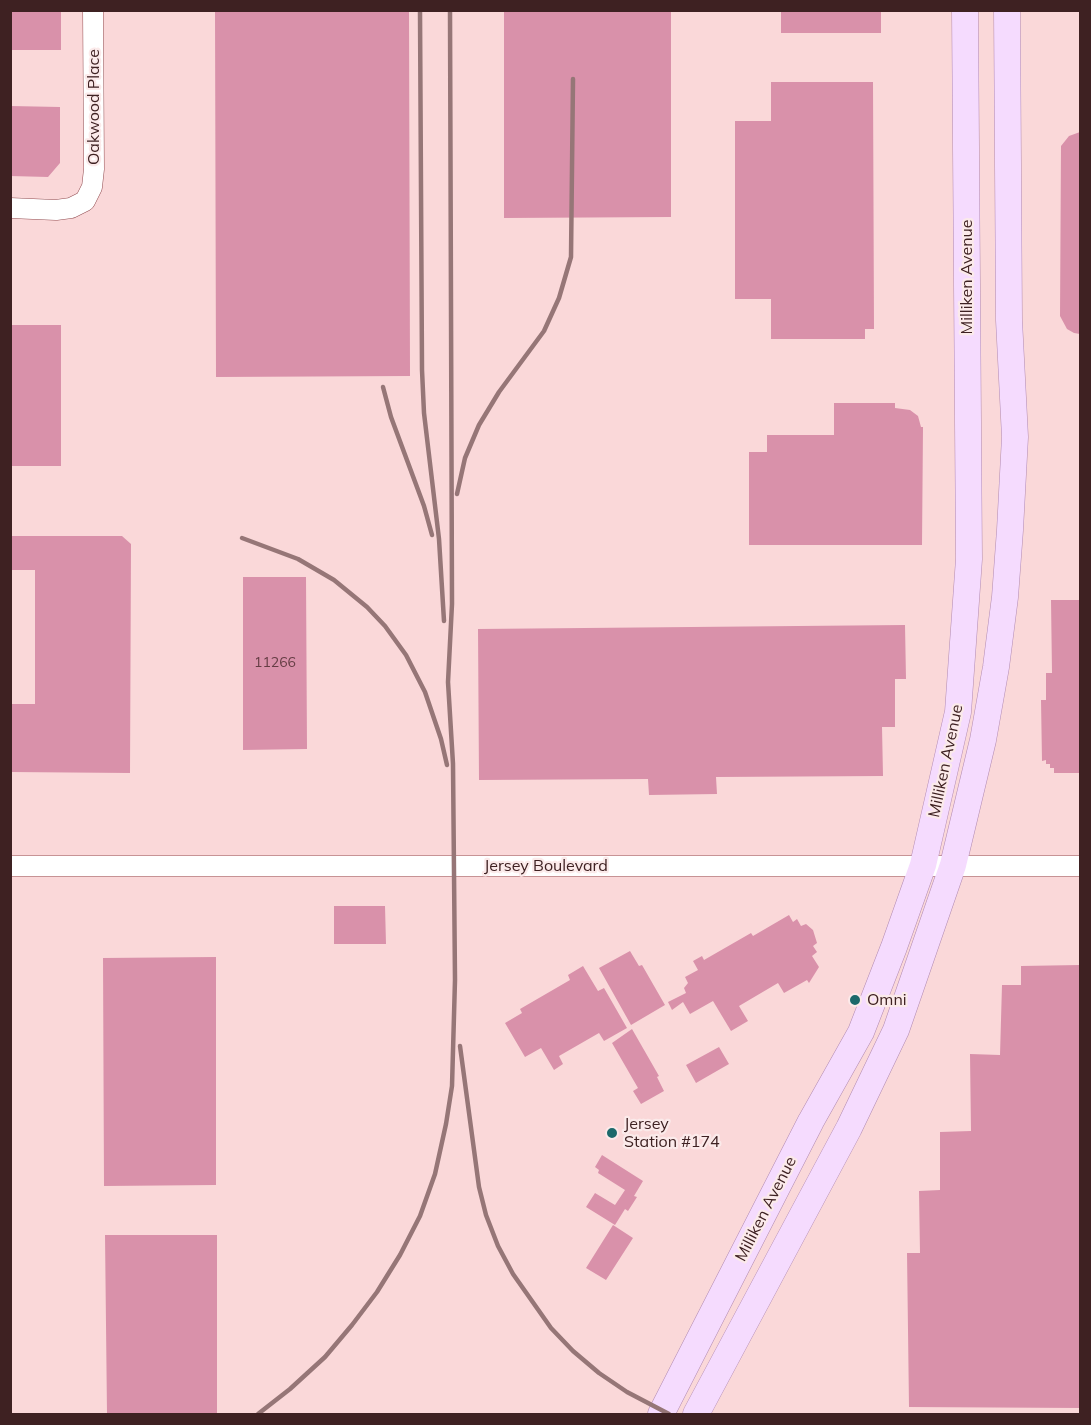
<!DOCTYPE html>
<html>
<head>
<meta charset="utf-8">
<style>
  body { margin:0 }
  #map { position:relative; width:1091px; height:1425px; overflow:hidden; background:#fad8d9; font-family:Mulish,sans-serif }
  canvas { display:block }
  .frame { position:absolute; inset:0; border:12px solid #3e2122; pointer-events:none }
</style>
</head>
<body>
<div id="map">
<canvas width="1091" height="1425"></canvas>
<div class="frame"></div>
</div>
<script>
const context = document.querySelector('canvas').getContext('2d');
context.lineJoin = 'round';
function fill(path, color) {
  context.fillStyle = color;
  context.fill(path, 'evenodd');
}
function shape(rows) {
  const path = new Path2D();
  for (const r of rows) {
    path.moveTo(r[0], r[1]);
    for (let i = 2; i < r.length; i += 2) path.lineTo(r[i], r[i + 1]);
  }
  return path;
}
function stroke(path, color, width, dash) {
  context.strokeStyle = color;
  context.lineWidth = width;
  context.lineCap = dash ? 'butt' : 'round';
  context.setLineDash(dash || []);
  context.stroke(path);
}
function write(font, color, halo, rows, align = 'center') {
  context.font = font + ' Mulish,sans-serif';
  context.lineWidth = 4.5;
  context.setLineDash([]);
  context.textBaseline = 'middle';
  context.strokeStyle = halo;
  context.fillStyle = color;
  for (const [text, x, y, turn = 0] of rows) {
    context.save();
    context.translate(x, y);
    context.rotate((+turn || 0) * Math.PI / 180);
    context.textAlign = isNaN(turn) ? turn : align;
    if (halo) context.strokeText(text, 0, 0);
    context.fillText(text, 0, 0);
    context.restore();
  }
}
fill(shape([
  [10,10,61,10,61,50,10,50],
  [215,10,409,10,410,376,216,377],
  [504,10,671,10,671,217,504,218],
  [781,10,881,10,881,33,781,33],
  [771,82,873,82,874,329,865,329,865,339,771,339,771,299,735,299,735,121,771,121],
  [10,106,60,107,60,163,48,177,10,176],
  [1080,132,1080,334,1074,333,1067,329,1060,316,1061,146,1069,136],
  [10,325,61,325,61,466,10,466],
  [834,403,895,403,895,408,910,410,918,416,921,427,923,427,922,545,749,545,749,452,767,452,767,435,834,435],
  [10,536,122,536,131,544,130,773,10,772,10,704,35,704,35,570,10,570],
  [243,577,306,577,307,749,243,750],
  [1051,600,1080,600,1080,773,1054,773,1054,768,1050,768,1050,764,1046,764,1046,760,1042,761,1041,700,1046,700,1046,673,1052,673],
  [905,625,906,679,895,679,895,727,882,727,883,776,716,777,717,794,649,795,648,779,479,780,478,629],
  [334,906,385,906,386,944,334,944],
  [789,915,793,922,797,919,801,926,806,924,813,930,817,943,813,946,817,952,812,956,819,967,809,983,807,980,784,993,778,983,739,1006,748,1021,731,1031,713,1001,690,1014,683,1002,672,1010,668,1002,686,993,684,988,688,983,685,977,698,970,693,961,702,956,704,960,751,933,753,936],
  [630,951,639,966,642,965,665,1005,631,1025,599,968],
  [216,957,216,1185,104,1186,103,958],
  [1080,965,1080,1408,909,1407,907,1253,920,1253,919,1191,940,1190,940,1132,971,1131,970,1054,1000,1055,1002,985,1021,985,1021,966],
  [583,966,598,991,604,988,627,1028,604,1041,599,1033,559,1056,563,1064,554,1070,541,1048,525,1057,505,1023,522,1013,520,1009,570,980,568,975],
  [632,1029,659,1076,657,1077,664,1091,641,1104,633,1091,638,1088,612,1043],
  [719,1047,729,1064,696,1083,686,1065],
  [602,1155,643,1181,634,1196,637,1197,628,1211,625,1209,615,1225,586,1207,595,1193,615,1205,625,1190,598,1173,599,1170,595,1167],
  [613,1225,633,1238,606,1280,586,1268],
  [105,1235,217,1235,217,1414,107,1414]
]), '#d991aa');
const minor = shape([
  [10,208,56,210,71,208,85,201,92,187,94,169,93,10],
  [10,866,1080,866]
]);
const major = shape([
  [661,1414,811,1121,861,1032,894,947,923,865,958,712,969,559,965,10],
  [696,1414,849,1128,896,1030,953,865,983,740,996,667,1005,597,1010,530,1015,437,1009,320,1007,10]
]);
stroke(minor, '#934e52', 21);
stroke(major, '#b18ab1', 27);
stroke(minor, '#fff', 20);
stroke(major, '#f5dbfe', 26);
stroke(shape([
  [420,10,422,370,424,413,439,539,444,621],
  [383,387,391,417,424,506,432,535],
  [457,494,465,458,479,425,499,392,544,331,559,298,571,257,573,79],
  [242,538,298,559,334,580,367,607,385,626,406,655,425,692,441,739,447,765],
  [460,1046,479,1187,486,1215,498,1246,513,1274,551,1328,573,1351,599,1373,627,1392,669,1414],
  [258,1414,290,1389,325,1357,352,1325,377,1292,400,1255,420,1216,435,1174,446,1124,452,1086,455,980,453,764,448,682,452,604,450,10]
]), '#967677', 4.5);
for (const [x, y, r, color] of [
  [855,1000,6,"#1c696b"],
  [612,1133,6,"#1c696b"]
]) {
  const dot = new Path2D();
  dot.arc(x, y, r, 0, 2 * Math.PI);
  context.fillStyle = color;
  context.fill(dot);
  stroke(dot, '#fbeaea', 2);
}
write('14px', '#653d44', null, [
  ["11266",275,663]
]);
write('16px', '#3e2122', '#fbeaea', [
  ["Oakwood Place",94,107,-90],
  ["Milliken Avenue",967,277,-90],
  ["Milliken Avenue",946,761,-78],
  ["Jersey Boulevard",546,866],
  ["Milliken Avenue",766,1209,-63]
]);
write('16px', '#3e2122', '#fbeaea', [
  ["Omni",867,1000],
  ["Jersey",624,1124],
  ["Station #174",624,1142]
], 'left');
</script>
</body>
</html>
